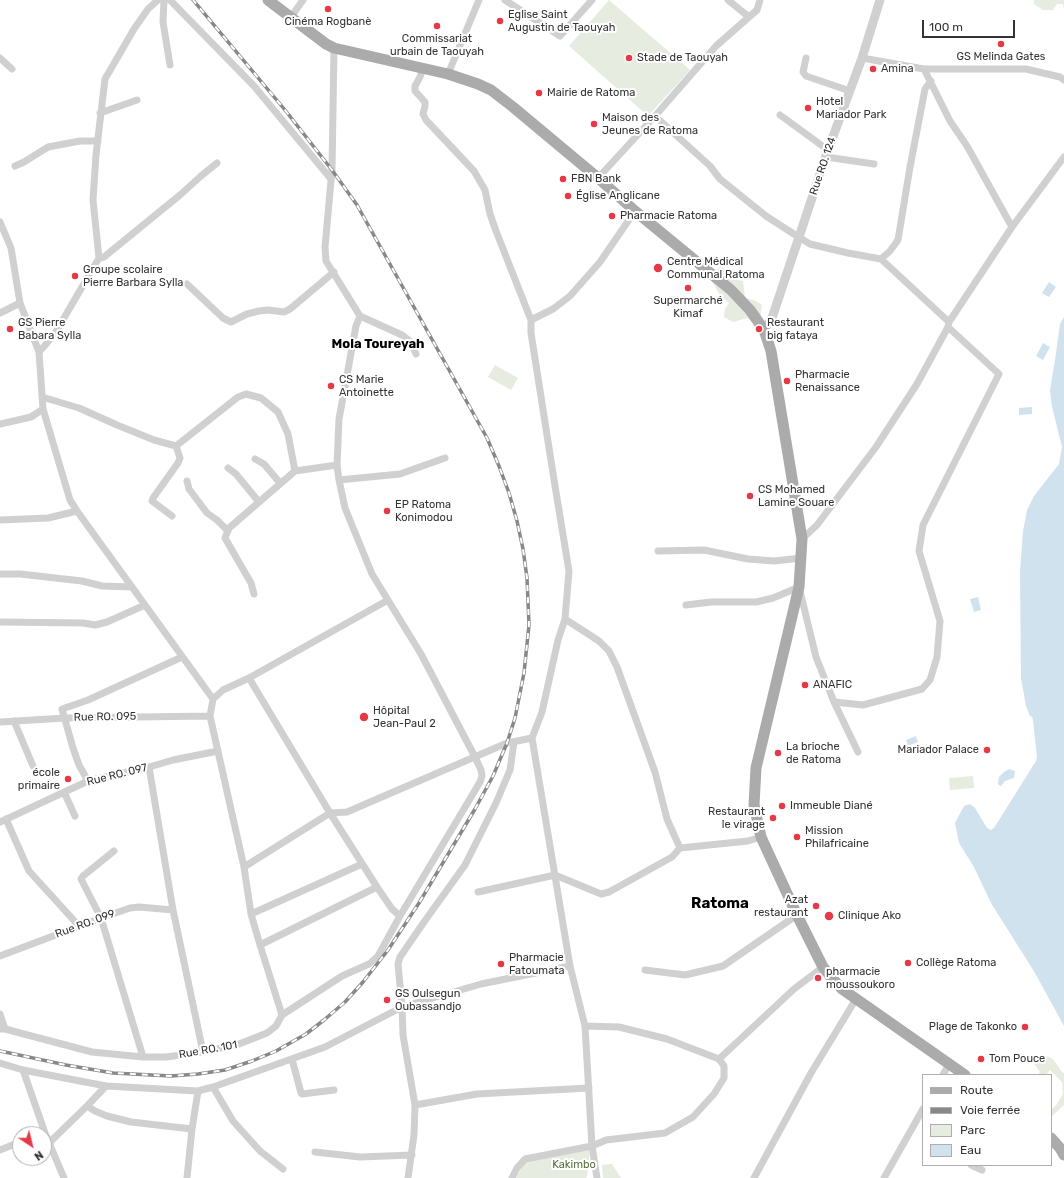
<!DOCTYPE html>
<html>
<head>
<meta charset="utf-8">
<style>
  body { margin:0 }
  #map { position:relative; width:1064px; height:1178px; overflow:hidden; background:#fff; font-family:Rubik,sans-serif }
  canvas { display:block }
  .legend { position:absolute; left:922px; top:1074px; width:130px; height:92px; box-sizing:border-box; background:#fff; border:1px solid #adadad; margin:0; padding:5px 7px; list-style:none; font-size:12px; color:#333 }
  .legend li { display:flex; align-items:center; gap:8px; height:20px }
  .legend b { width:20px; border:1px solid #adadad }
  .north { position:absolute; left:12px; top:1126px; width:40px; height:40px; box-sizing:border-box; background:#fff; border:1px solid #adadad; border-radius:50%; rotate:145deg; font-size:11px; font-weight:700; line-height:16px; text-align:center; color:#333 }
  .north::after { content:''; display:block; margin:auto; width:14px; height:18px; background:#e63946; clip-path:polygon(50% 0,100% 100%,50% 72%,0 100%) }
  .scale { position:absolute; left:922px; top:20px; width:93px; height:18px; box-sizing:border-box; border:2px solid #333; border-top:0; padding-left:5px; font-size:12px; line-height:14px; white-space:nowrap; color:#333; -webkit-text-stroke:3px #fff; paint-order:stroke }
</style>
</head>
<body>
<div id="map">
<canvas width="1064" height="1178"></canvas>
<ul class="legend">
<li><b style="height:5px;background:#ababab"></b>Route</li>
<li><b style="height:5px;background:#888"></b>Voie ferrée</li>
<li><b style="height:11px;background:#e6ecdf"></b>Parc</li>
<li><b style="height:11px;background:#cfe2ee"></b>Eau</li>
</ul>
<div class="north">N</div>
<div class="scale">100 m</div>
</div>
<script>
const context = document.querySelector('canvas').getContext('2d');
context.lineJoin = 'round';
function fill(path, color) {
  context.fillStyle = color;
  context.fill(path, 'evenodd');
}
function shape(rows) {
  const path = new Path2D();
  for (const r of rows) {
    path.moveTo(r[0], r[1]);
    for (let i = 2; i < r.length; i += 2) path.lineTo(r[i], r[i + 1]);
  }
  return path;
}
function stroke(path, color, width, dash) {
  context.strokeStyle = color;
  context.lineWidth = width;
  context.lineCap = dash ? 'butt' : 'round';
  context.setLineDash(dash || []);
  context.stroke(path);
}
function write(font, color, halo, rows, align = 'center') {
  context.font = font + ' Rubik,sans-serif';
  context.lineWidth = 4;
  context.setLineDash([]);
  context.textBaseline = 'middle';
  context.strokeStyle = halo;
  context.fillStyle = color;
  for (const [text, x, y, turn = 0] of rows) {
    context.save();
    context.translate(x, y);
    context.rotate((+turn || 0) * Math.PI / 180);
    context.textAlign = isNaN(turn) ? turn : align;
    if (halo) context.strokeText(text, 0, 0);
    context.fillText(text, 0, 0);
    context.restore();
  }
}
fill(shape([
  [609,0,690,70,648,116,569,46],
  [1034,0,1064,0,1064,10,1063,4,1057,4,1053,10,1043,10,1034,4],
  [719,267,724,268,733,279,743,281,745,298,756,301,762,305,760,318,754,322,747,318,733,322,724,317,725,309,729,303,719,294,711,279,714,273],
  [495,365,518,378,511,390,488,377],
  [973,776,974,788,950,790,949,778],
  [1044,1055,1053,1059,1062,1072,1064,1073,1064,1105,1052,1116,1051,1114,1051,1110,1057,1104,1063,1094,1062,1082,1050,1070,1046,1075,1038,1075,1040,1072,1032,1061,1035,1056],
  [590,1148,587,1177,586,1178,516,1178,525,1162],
  [612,1164,621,1178,603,1178,602,1165]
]), '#e6ecdf');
fill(shape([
  [1049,282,1056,287,1049,297,1042,293],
  [1064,317,1064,1026,1035,973,991,903,974,867,959,843,955,823,964,806,970,804,975,808,987,828,991,830,994,828,1036,761,1037,757,1033,720,1032,717,1030,716,1026,706,1021,678,1020,571,1023,531,1027,510,1034,496,1059,464,1062,447,1052,407,1050,390,1055,360,1060,324],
  [1043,343,1050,347,1043,360,1036,356],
  [1032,407,1032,414,1019,415,1019,408],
  [978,597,981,610,974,612,970,599],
  [916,736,918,742,908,746,906,740],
  [1009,769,1015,771,1014,778,1005,781,1001,786,999,785,998,784,999,777,1004,772]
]), '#cfe2ee');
stroke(shape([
  [164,0,163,22,170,65],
  [170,0,254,86,331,179],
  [505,0,560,36,592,0],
  [291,17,303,0],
  [749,17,757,10,760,0],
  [334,48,332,170,325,247,326,261,360,316,356,326,339,419,337,465,339,480,345,508,372,574,421,654,475,757,481,770,482,776,480,782,400,916],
  [0,58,12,69],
  [806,58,803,72,806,76,850,91],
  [862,58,924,69,1026,69,1060,77,1064,80],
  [423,68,420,77,415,86,415,91,425,102,425,106,423,114,426,120,474,171,485,190,490,214,496,231,531,320,531,333,555,486,569,571,565,619,558,640,542,712,532,738,570,966,585,1026,592,1146,597,1178],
  [924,69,950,121,967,146,1012,227],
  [448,74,479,0],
  [100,113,137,100],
  [780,115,828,150],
  [655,116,710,166,720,179,766,216,800,238,810,244,848,253,881,259,890,251,898,240,910,167,925,89,931,81],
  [826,157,874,164],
  [15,166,24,162,48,147,80,141,98,141],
  [598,178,655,116,716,46,749,17,728,0],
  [0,222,11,248,20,303,39,352,43,409,70,500,77,511,213,699],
  [99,258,93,200,96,155,105,79,134,29,148,9,158,0],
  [881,259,949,322],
  [187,284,223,318,231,322,247,314,259,311,268,310,284,312,290,309,334,272],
  [0,313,20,303],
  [360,316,402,335,411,342,416,354],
  [531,320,553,309,570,296,600,262,635,211],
  [39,352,54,335,99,258,104,257,180,195,201,176,217,163],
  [42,397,79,408,117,425,154,440,176,446,238,397,246,394,261,398,278,412,288,434,295,471],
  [0,424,31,417,43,409],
  [255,459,264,464,280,483],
  [228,468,236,474,259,502],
  [339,480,400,474,445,458],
  [187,481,189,489,207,513,217,520,228,531],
  [172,516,152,501,153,498,178,463,180,458,176,446],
  [0,520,48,518,77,511],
  [802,539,817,525,876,447,917,384,948,327,949,322,1012,227,1064,157],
  [658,551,704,550,748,559,774,561,801,558],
  [0,574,20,574,82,581,102,586,132,587],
  [254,594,251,583,225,538,229,528,295,471,337,465],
  [686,605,711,602,756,602,773,598,799,587,816,657,834,702,863,705,922,689,930,680,937,657,940,621,919,551,923,525,999,374,948,327],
  [0,622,83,623,95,625,107,622,145,605],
  [834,702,858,752],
  [14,721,33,766],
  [0,722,65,718,210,716],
  [149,767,173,910,203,1052],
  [88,781,79,765,73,748,62,709,88,700,182,657],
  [64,792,75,816],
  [6,819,29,871,79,926],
  [0,822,88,781,149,767,173,760,218,751],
  [680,848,748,841,761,837],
  [114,851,83,876,81,879,101,918,143,1057],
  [244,867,330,813,347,812,507,743,532,738],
  [478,892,555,875,601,894,609,892,672,857,680,848,667,819,655,772,617,667,609,651,599,641,565,619],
  [251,914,362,864],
  [260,945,377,887],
  [0,956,101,918,130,908,139,907,173,910],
  [645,970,685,975,723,966,797,915],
  [0,1014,5,1029],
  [282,1015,260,945,251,914,244,867,210,716,213,699,223,690,249,678,388,600],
  [585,1026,619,1027,667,1039,719,1059,794,989,823,967],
  [0,1029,5,1029,92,1052,143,1057,166,1057,203,1052,239,1044,267,1033,276,1026,282,1015,342,976,369,964,378,956,400,916,392,909,377,887,330,813,249,678],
  [292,1059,301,1093,302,1094,334,1090],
  [0,1063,23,1070,106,1086,198,1091,213,1087,325,1047,402,1007,481,984,570,966],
  [23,1070,45,1133,64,1178],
  [943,1075,949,1064],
  [213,1087,233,1121,260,1151,283,1169],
  [415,1105,477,1094,589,1088],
  [87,1106,95,1111,107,1116,131,1122,192,1129],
  [49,1143,87,1106,106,1086],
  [0,1150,20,1142],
  [315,1152,360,1157,412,1155],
  [971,1165,982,1170],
  [187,1178,192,1129,198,1091],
  [408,1178,414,1135,415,1105,403,1035,402,1007,398,964,400,957,424,922,465,865,496,803,510,770,514,742],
  [512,1178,517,1168,525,1159,592,1146,606,1140,665,1133,693,1117,714,1094,724,1078,724,1066,719,1059],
  [754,1178,811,1073,856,999],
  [884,1178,923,1109]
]), '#d0d0d0', 7);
stroke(shape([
  [764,330,772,318,828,150,862,58,880,0]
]), '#d0d0d0', 9);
stroke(shape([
  [268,0,326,44,334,48,448,74,478,84,491,90,513,107,598,178,635,211,731,290,750,310,764,330,771,351,802,539,799,587,756,768,754,805,761,837,797,915,823,967,831,977,842,989,965,1075],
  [1051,1138,1060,1148,1064,1155]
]), '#ababab', 11);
const rail = shape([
  [0,1051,66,1065,113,1073,171,1076,198,1074,225,1070,252,1061,276,1051,306,1034,324,1020,345,1002,363,982,388,950,419,903,475,809,493,776,507,743,515,718,524,673,529,625,527,578,523,549,517,521,509,493,499,466,487,438,357,205,332,170,285,110,193,0]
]);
stroke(rail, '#888', 3.5);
stroke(rail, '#fff', 2, [6]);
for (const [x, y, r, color] of [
  [328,9,4,"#e63946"],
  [500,21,4,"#e63946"],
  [437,26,4,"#e63946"],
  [1001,44,4,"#e63946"],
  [629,58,4,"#e63946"],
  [873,69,4,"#e63946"],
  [539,93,4,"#e63946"],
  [808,108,4,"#e63946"],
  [594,124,4,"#e63946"],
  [563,179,4,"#e63946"],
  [568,196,4,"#e63946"],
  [612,216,4,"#e63946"],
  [658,268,5,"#e63946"],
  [75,276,4,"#e63946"],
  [688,288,4,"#e63946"],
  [10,329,4,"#e63946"],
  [759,329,4,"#e63946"],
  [787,381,4,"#e63946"],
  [331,386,4,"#e63946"],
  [750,496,4,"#e63946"],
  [387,511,4,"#e63946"],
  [805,685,4,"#e63946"],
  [364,717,5,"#e63946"],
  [987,750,4,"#e63946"],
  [778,753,4,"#e63946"],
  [68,779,4,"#e63946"],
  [782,806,4,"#e63946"],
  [773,818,4,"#e63946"],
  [797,837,4,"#e63946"],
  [816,906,4,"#e63946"],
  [829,916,5,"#e63946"],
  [908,963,4,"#e63946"],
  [501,964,4,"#e63946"],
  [818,978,4,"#e63946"],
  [387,1000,4,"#e63946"],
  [1025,1027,4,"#e63946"],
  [981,1059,4,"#e63946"]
]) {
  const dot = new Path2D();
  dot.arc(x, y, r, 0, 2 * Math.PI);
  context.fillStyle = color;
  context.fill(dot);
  stroke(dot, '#fff', 1.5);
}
write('11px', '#333', '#fff', [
  ["Eglise Saint",508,15],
  ["Augustin de Taouyah",508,28],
  ["Cinéma Rogbanè",328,22,"center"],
  ["Commissariat",437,39,"center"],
  ["urbain de Taouyah",437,52,"center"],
  ["GS Melinda Gates",1001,57,"center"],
  ["Stade de Taouyah",637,58],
  ["Amina",881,69],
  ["Mairie de Ratoma",547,93],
  ["Hotel",816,102],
  ["Mariador Park",816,115],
  ["Maison des",602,118],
  ["Jeunes de Ratoma",602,131],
  ["FBN Bank",571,179],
  ["Église Anglicane",576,196],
  ["Pharmacie Ratoma",620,216],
  ["Centre Médical",667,262],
  ["Communal Ratoma",667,275],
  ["Groupe scolaire",83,270],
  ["Pierre Barbara Sylla",83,283],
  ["Supermarché",688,301,"center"],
  ["Kimaf",688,314,"center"],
  ["GS Pierre",18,323],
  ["Babara Sylla",18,336],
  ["Restaurant",767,323],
  ["big fataya",767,336],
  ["Pharmacie",795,375],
  ["Renaissance",795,388],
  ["CS Marie",339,380],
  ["Antoinette",339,393],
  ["CS Mohamed",758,490],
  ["Lamine Souare",758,503],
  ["EP Ratoma",395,505],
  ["Konimodou",395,518],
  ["ANAFIC",813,685],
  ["Hôpital",373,711],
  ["Jean-Paul 2",373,724],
  ["La brioche",786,747],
  ["de Ratoma",786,760],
  ["Mariador Palace",979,750,"right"],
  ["école",60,773,"right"],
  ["primaire",60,786,"right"],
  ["Immeuble Diané",790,806],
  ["Restaurant",765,812,"right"],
  ["le virage",765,825,"right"],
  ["Mission",805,831],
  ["Philafricaine",805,844],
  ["Azat",808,900,"right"],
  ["restaurant",808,913,"right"],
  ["Clinique Ako",838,916],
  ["Pharmacie",509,958],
  ["Fatoumata",509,971],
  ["Collège Ratoma",916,963],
  ["pharmacie",826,972],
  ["moussoukoro",826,985],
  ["GS Oulsegun",395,994],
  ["Oubassandjo",395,1007],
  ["Plage de Takonko",1017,1027,"right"],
  ["Tom Pouce",989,1059]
], 'left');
write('11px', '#333', '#fff', [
  ["Rue RO. 124",823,166,-71],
  ["Rue RO. 095",105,717,-1],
  ["Rue RO. 097",117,775,-14],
  ["Rue RO. 099",85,924,-20],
  ["Rue RO. 101",208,1050,-10]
]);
write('11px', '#56703f', '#fff', [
  ["Kakimbo",574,1165]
]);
write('bold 13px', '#000', '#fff', [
  ["Mola Toureyah",378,344]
]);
write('bold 15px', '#000', '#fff', [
  ["Ratoma",720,904]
]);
</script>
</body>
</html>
